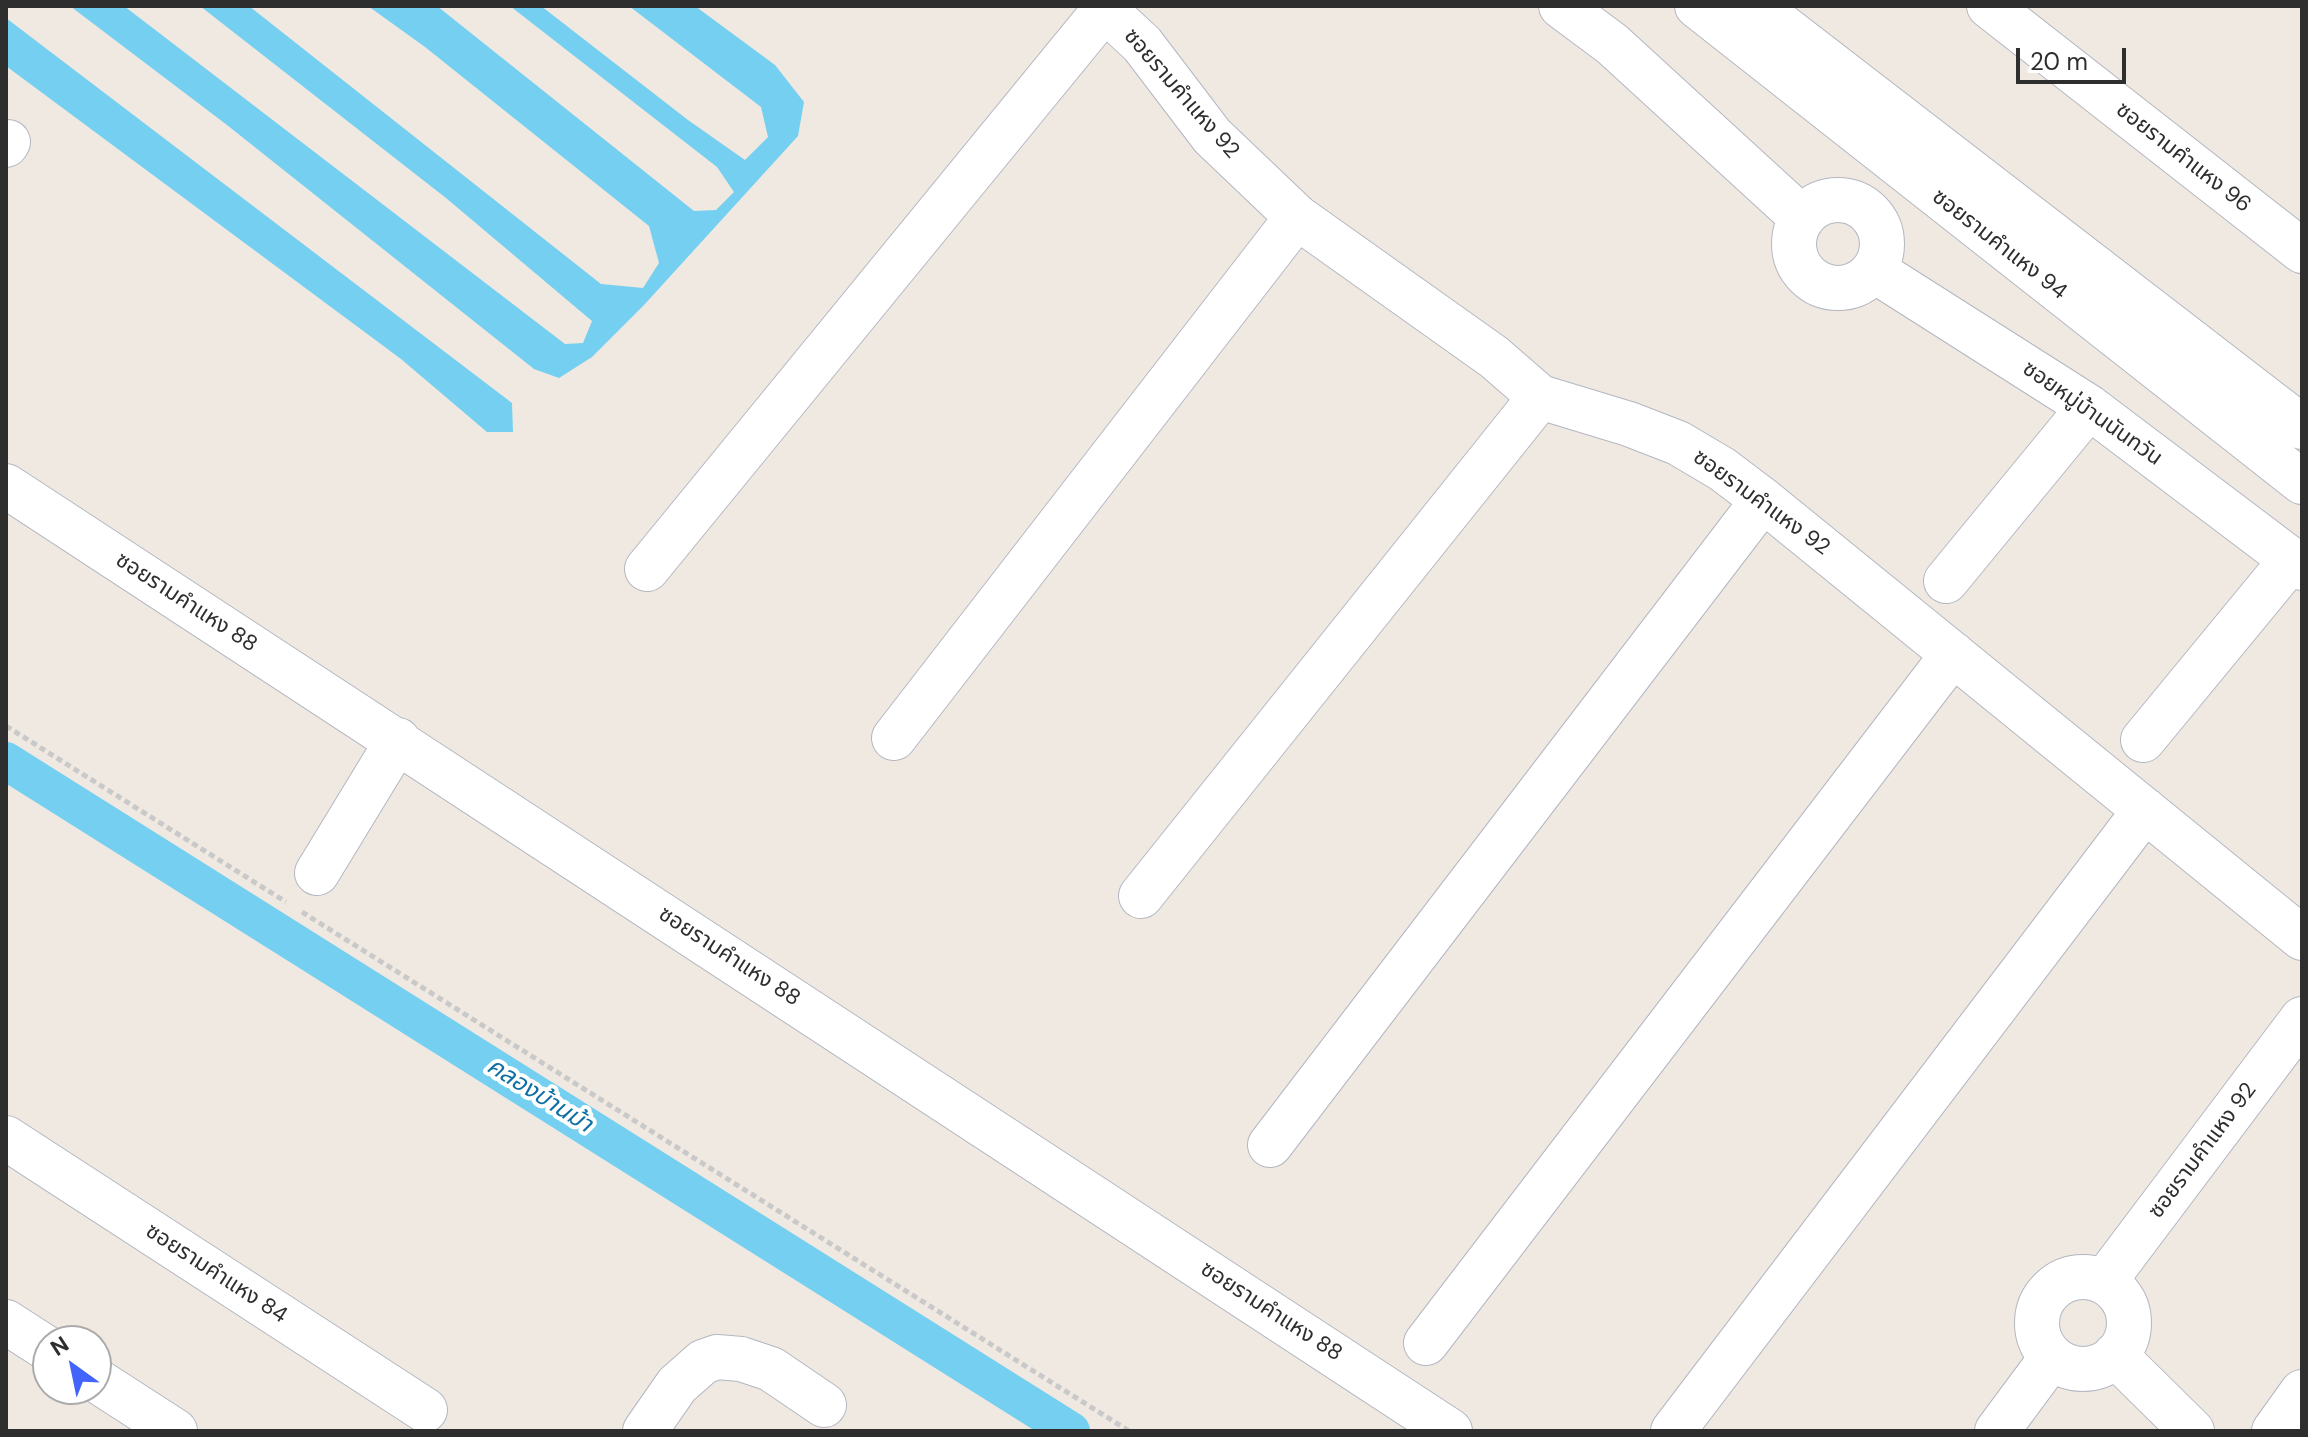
<!DOCTYPE html>
<html>
<head>
<meta charset="utf-8">
<style>
  body { margin:0 }
  #map { position:relative; width:2308px; height:1437px; overflow:hidden; background:#efe9e1; font-family:"DM Sans",sans-serif }
  canvas { display:block }
  .frame { position:absolute; inset:0; border:8px solid #2e2e2e; pointer-events:none }
  .north { position:absolute; left:32px; top:1325px; width:80px; height:80px; box-sizing:border-box; background:#fff; border:2px solid #ababab; border-radius:50%; rotate:327deg; font-size:22px; font-weight:700; line-height:32px; text-align:center; color:#2e2e2e }
  .north::after { content:''; display:block; margin:auto; width:28px; height:36px; background:#4264fb; clip-path:polygon(50% 0,100% 100%,50% 72%,0 100%) }
  .scale { position:absolute; left:2016px; top:48px; width:110px; height:36px; box-sizing:border-box; border:4px solid #2e2e2e; border-top:0; padding-left:10px; font-size:24px; line-height:28px; white-space:nowrap; color:#2e2e2e; -webkit-text-stroke:6px #fff; paint-order:stroke }
</style>
</head>
<body>
<div id="map">
<canvas width="2308" height="1437"></canvas>
<div class="frame"></div>
<div class="north">N</div>
<div class="scale">20 m</div>
</div>
<script>
const context = document.querySelector('canvas').getContext('2d');
context.lineJoin = 'round';
function fill(path, color) {
  context.fillStyle = color;
  context.fill(path, 'evenodd');
}
function shape(rows) {
  const path = new Path2D();
  for (const r of rows) {
    if (r.length === 3) {
      path.moveTo(r[0] + r[2], r[1]);
      path.arc(r[0], r[1], r[2], 0, 2 * Math.PI);
      continue;
    }
    path.moveTo(r[0], r[1]);
    for (let i = 2; i < r.length; i += 2) path.lineTo(r[i], r[i + 1]);
  }
  return path;
}
function stroke(path, color, width, dash) {
  context.strokeStyle = color;
  context.lineWidth = width;
  context.lineCap = dash ? 'butt' : 'round';
  context.setLineDash(dash || []);
  context.stroke(path);
}
function write(font, color, halo, rows, align = 'center') {
  context.font = font + ' "DM Sans","Noto Sans Thai",sans-serif';
  context.lineWidth = 8;
  context.setLineDash([]);
  context.textBaseline = 'middle';
  context.strokeStyle = halo;
  context.fillStyle = color;
  for (const [text, x, y, turn = 0] of rows) {
    context.save();
    context.translate(x, y);
    context.rotate((+turn || 0) * Math.PI / 180);
    context.textAlign = isNaN(turn) ? turn : align;
    if (halo) context.strokeText(text, 0, 0);
    context.fillText(text, 0, 0);
    context.restore();
  }
}
fill(shape([
  [70,6,124,6,565,344,583,343,592,321,446,198,200,6,249,6,601,284,643,288,659,263,649,226,425,47,368,6,437,6,694,211,716,210,734,192,717,167,510,6,541,6,688,120,745,160,768,137,761,107,629,6,695,6,775,65,804,102,798,136,644,305,592,357,559,378,534,369,227,125],
  [6,18,512,403,513,432,487,432,401,359,6,66]
]), '#75cff0');
stroke(shape([
  [6,761,1071,1431]
]), '#75cff0', 38);
const minor = shape([
  [1101,6,1142,44,1212,136,1297,217,1494,357,1540,397,1629,424,1678,443,1722,469,1763,500,2302,938],
  [1561,6,1612,44,1802,218],
  [1697,6,2302,482],
  [1756,6,2302,427],
  [1989,6,2302,251],
  [6,145,8,142],
  [1838,244,44],
  [1875,271,2089,407,2302,568],
  [6,486,1450,1431],
  [647,569,1105,9],
  [1946,581,2089,407],
  [894,738,1297,217],
  [2143,740,2292,559],
  [317,873,398,740],
  [1141,896,1540,397],
  [6,1138,425,1410],
  [1270,1145,1763,500],
  [2083,1323,46],
  [2104,1282,2302,1019],
  [6,1322,48,1349],
  [1426,1343,1953,654],
  [2115,1355,2192,1431],
  [96,1380,175,1431],
  [645,1431,677,1385,703,1362,717,1357,741,1359,771,1369,824,1405],
  [1673,1431,2145,810],
  [1997,1431,2052,1357],
  [2274,1431,2302,1392]
]);
stroke(minor, '#b4b7c1', 46);
stroke(shape([
  [6,726,286,902],
  [302,912,1129,1431]
]), '#c9c9c9', 5, [6, 4]);
stroke(minor, '#fff', 44);
write('22px', '#2e2e2e', '#fff', [
  ["ซอยรามคําแหง 92",1181,94,49],
  ["ซอยรามคําแหง 96",2183,158,38],
  ["ซอยรามคําแหง 94",1999,245,38],
  ["ซอยหมู่บ้านนันทวัน",2092,414,35],
  ["ซอยรามคําแหง 92",1761,503,36],
  ["ซอยรามคำแหง 88",186,603,33],
  ["ซอยรามคำแหง 88",729,957,33],
  ["ซอยรามคําแหง 92",2203,1151,-53],
  ["ซอยรามคำแหง 84",216,1274,33],
  ["ซอยรามคำแหง 88",1271,1312,33]
]);
write('italic 24px', '#0d6fa3', '#fff', [
  ["คลองบ้านม้า",539,1096,32]
]);
</script>
</body>
</html>
